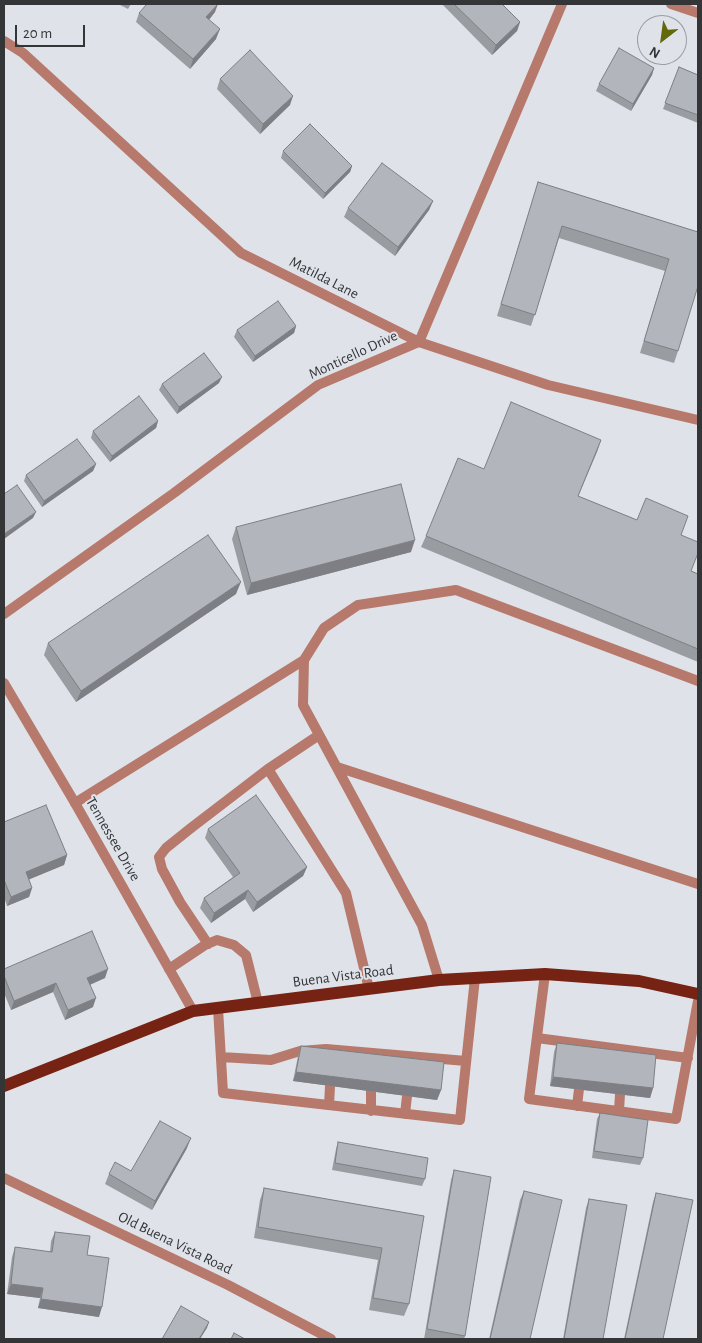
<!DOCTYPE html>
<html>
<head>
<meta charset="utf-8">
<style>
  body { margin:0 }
  #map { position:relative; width:702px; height:1343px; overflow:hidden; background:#dfe3e9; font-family:"Alegreya Sans",sans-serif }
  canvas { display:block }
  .frame { position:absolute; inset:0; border:5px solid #333537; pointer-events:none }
  .north { position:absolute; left:637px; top:15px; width:50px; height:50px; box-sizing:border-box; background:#dfe3e9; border:1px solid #9a9da2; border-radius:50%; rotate:210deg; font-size:14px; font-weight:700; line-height:20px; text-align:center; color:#333537 }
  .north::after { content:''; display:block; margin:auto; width:18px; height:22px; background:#62690b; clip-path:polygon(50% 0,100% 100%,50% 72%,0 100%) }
  .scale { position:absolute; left:15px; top:25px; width:70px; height:22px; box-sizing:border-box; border:2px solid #333537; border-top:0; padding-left:6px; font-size:15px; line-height:18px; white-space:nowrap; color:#333537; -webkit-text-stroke:4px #dfe3e9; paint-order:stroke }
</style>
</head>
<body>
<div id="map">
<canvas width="702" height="1343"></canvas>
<div class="frame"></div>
<div class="north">N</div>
<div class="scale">20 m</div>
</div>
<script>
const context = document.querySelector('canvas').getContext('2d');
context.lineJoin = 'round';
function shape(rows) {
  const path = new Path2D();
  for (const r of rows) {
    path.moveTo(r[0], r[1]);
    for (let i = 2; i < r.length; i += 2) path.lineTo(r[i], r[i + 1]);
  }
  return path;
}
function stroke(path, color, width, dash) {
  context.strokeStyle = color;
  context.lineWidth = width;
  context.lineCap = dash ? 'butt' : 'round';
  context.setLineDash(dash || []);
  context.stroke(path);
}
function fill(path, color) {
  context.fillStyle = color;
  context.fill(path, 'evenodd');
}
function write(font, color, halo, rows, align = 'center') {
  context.font = font + ' "Alegreya Sans",sans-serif';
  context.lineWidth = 4;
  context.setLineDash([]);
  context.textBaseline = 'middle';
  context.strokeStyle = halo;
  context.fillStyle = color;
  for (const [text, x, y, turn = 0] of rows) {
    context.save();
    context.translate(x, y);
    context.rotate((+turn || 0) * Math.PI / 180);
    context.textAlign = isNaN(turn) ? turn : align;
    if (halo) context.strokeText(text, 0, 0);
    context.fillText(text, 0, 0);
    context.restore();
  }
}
stroke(shape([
  [337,767,698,884],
  [268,769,346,893,369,989],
  [75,803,304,660],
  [208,944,180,902,162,869,159,857,166,848,191,828,268,769,319,735],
  [169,969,205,945,217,940,234,945,246,955,258,1003],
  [545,974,529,1099,676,1119,698,1001],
  [439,980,422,925,303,705,304,660,324,628,358,605,456,590,698,681],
  [218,1008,223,1093,460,1120,475,978],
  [537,1038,688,1058],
  [221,1057,271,1060,300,1051,326,1049,466,1061],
  [329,1105,330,1086],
  [577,1106,579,1089],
  [371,1111,371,1091],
  [619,1111,620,1094],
  [405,1114,407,1096]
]), '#b6796b', 10);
stroke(shape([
  [671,4,698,13],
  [4,41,23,53,241,253,419,342,548,385,698,420],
  [4,614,174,493,318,385,419,342,562,4],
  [4,683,75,803,193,1011],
  [4,1178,228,1285,331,1339]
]), '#b6796b', 10);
stroke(shape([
  [4,1086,193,1011,439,980,545,974,639,981,698,994]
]), '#772313', 12);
fill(shape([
  [118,4,131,4,128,9],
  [442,4,502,4,520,22,517,31,492,55],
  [215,12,209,20,216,39,190,69,136,22,139,13],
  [679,67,698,75,698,123,663,109],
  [654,68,652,75,631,111,596,91,599,84],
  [220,79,290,105,260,134,217,89],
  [283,151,352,166,350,172,323,199,281,158],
  [538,182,698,232,678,351,674,363,640,353,665,271,559,238,531,326,497,316],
  [433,201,429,210,395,256,344,217,348,208],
  [296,326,294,333,253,362,234,337,237,330],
  [219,383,177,414,159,390,162,384],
  [158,421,156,428,110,462,91,438,93,431],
  [601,440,578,496,637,520,681,535,691,571,698,574,698,662,421,547,426,536,484,469],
  [96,464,93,471,42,507,24,481,26,475],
  [236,527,411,552,247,595,232,539],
  [236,594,76,702,44,655,48,643],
  [4,822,67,855,64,865,29,879,32,888,29,897,7,906,4,897],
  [208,829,307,867,303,876,253,912,245,899,211,923,200,908,204,898,233,877,205,838],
  [4,969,105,978,90,985,93,1007,65,1020,53,992,11,1010,4,993],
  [557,1043,653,1088,650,1098,550,1086,554,1052],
  [301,1046,441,1090,437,1100,293,1081,298,1056],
  [600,1113,643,1158,640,1165,592,1158,597,1119],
  [338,1142,425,1179,422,1186,332,1170,336,1149],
  [187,1148,152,1210,105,1184,109,1174,131,1171],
  [454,1170,465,1336,464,1339,424,1339,451,1180],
  [264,1188,424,1216,409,1304,404,1316,369,1310,378,1260,254,1238,260,1200],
  [524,1191,530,1339,489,1339,520,1200],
  [656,1193,663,1339,624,1339,653,1202],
  [589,1199,603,1339,563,1339,586,1208],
  [55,1232,87,1255,99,1317,38,1308,40,1298,7,1294,12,1257,15,1247,50,1252,51,1241]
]), '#999da2');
fill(shape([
  [218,4,215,12,203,27,206,17],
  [520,22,517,31,492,55,496,45],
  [220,29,216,39,190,69,193,59],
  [654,68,652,75,631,111,633,104],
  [293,96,290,105,260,134,263,124],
  [352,166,350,172,323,199,325,193],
  [433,201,429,210,395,256,398,247],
  [296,326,294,333,253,362,255,356],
  [222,377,219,383,177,414,179,407],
  [158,421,156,428,110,462,112,456],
  [601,440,597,452,573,508,578,496],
  [96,464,93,471,42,507,44,501],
  [36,512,33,518,4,539,4,534],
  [415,540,411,552,247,595,251,583],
  [241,582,236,594,76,702,81,691],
  [67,855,64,865,23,882,26,872],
  [307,867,303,876,253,912,257,902],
  [32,888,29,897,7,906,11,897],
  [248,890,245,899,211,923,214,913],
  [108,969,105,978,84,987,87,978],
  [56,983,53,992,11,1010,14,1001],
  [96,998,93,1007,65,1020,68,1010],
  [296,1072,441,1090,437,1100,293,1081],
  [553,1077,653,1088,650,1098,550,1086],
  [191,1138,187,1148,152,1210,155,1201],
  [11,1284,43,1288,40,1298,7,1294],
  [41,1299,102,1307,99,1317,38,1308],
  [209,1322,207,1328,200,1339,199,1339]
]), '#7d7f84');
const building = shape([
  [147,4,218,4,206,17,220,29,193,59,139,13,147,4],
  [454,4,502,4,520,22,496,45,454,4],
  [619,48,654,68,633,104,599,84,619,48],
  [250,50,293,96,263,124,220,79,250,50],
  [679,67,698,75,698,115,665,103,679,67],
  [310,124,352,166,325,193,283,151,310,124],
  [382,163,433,201,398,247,348,208,382,163],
  [538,182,698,232,698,286,678,351,644,341,669,259,562,226,535,315,501,304,538,182],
  [278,301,296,326,255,356,237,330,278,301],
  [204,353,222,377,179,407,162,384,204,353],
  [139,396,158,421,112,456,93,431,139,396],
  [511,402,601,440,578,496,637,520,646,498,688,516,681,535,698,542,698,553,691,571,698,574,698,649,426,536,458,458,484,469,511,402],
  [77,439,96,464,44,501,26,475,77,439],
  [401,484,415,540,251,583,236,527,401,484],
  [17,485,36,512,4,534,4,494,17,485],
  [208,535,241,582,81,691,48,643,208,535],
  [256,795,307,867,257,902,248,890,214,913,204,898,240,873,208,829,256,795],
  [46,805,67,855,26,872,32,888,11,897,4,880,4,822,46,805],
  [92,931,108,969,87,978,96,998,68,1010,56,983,14,1001,4,976,4,969,92,931],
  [557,1043,656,1055,653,1088,553,1077,557,1043],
  [301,1046,444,1062,441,1090,296,1072,301,1046],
  [600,1113,648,1120,643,1158,594,1151,600,1113],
  [160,1121,191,1138,155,1201,109,1174,115,1162,131,1171,160,1121],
  [338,1142,428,1158,425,1179,335,1163,338,1142],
  [454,1170,491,1177,465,1336,427,1329,454,1170],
  [264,1188,424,1216,409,1304,373,1298,382,1248,258,1227,264,1188],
  [524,1191,562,1200,530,1339,490,1339,524,1191],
  [656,1193,693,1200,663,1339,625,1339,656,1193],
  [589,1199,627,1205,603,1339,564,1339,589,1199],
  [55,1232,90,1236,87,1255,109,1258,102,1307,41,1299,43,1288,11,1284,15,1247,52,1252,55,1232],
  [181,1306,209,1322,199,1339,162,1339,181,1306],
  [234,1333,245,1339,231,1339,234,1333]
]);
fill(building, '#b2b6bc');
stroke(building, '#7d7f84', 1);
write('15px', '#333537', '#dfe3e9', [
  ["Matilda Lane",324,278,27],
  ["Monticello Drive",353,355,-25],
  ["Tennessee Drive",113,839,60],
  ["Buena Vista Road",343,976,-7],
  ["Old Buena Vista Road",175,1243,26]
]);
</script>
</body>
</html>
